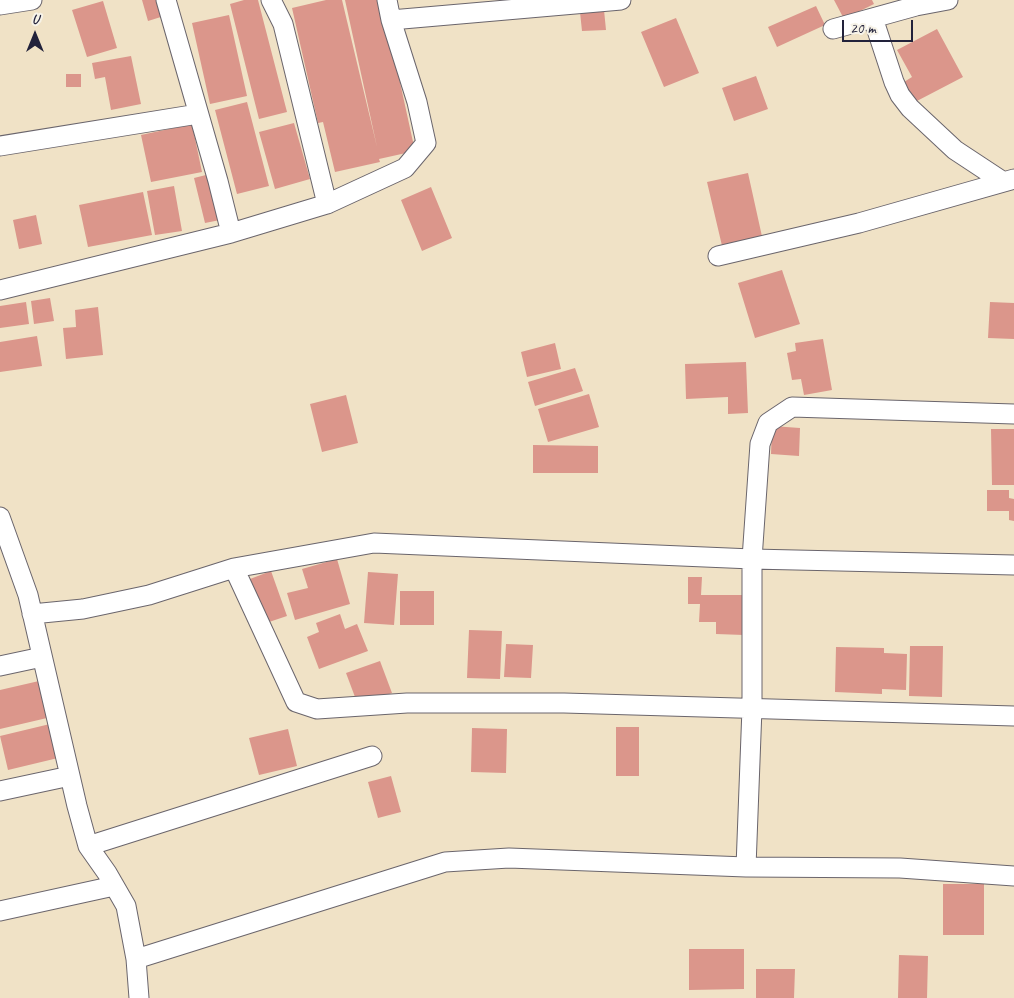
<!DOCTYPE html>
<html>
<head>
<meta charset="utf-8">
<style>
  body { margin:0 }
  #map { position:relative; width:1014px; height:998px; overflow:hidden; background:#f0e2c6; font-family:Caveat,sans-serif }
  canvas { display:block }
  .north { position:absolute; left:10px; top:10px; width:50px; height:50px; -webkit-text-stroke:4px #f7f3e8; paint-order:stroke; rotate:0deg; font-size:14px; font-weight:700; line-height:20px; text-align:center; color:#22223b }
  .north::after { content:''; display:block; margin:auto; width:18px; height:22px; background:#22223b; clip-path:polygon(50% 0,100% 100%,50% 72%,0 100%) }
  .scale { position:absolute; left:842px; top:20px; width:71px; height:22px; box-sizing:border-box; border:2px solid #22223b; border-top:0; padding-left:6px; font-size:15px; line-height:18px; white-space:nowrap; color:#22223b; -webkit-text-stroke:4px #f7f3e8; paint-order:stroke }
</style>
</head>
<body>
<div id="map">
<canvas width="1014" height="998"></canvas>
<div class="north">U</div>
<div class="scale">20 m</div>
</div>
<script>
const context = document.querySelector('canvas').getContext('2d');
context.lineJoin = 'round';
function fill(path, color) {
  context.fillStyle = color;
  context.fill(path, 'evenodd');
}
function shape(rows) {
  const path = new Path2D();
  for (const r of rows) {
    path.moveTo(r[0], r[1]);
    for (let i = 2; i < r.length; i += 2) path.lineTo(r[i], r[i + 1]);
  }
  return path;
}
function stroke(path, color, width, dash) {
  context.strokeStyle = color;
  context.lineWidth = width;
  context.lineCap = dash ? 'butt' : 'round';
  context.setLineDash(dash || []);
  context.stroke(path);
}
fill(shape([
  [142,0,159,0,164,16,148,21],
  [244,0,258,0,287,112,259,119,230,4],
  [326,0,342,0,377,147,345,0,382,0,415,151,379,159,380,162,335,172,323,122,318,123,292,8],
  [834,0,872,0,874,4,844,19],
  [103,1,117,48,87,57,72,10],
  [816,6,825,25,777,47,768,27],
  [604,10,606,30,582,31,580,12],
  [229,15,247,96,210,104,192,23],
  [676,18,699,73,664,87,641,32],
  [937,29,963,77,915,102,904,82,912,77,897,50],
  [131,56,141,104,111,110,105,77,95,79,92,63],
  [66,74,81,74,81,87,66,87],
  [756,76,768,109,734,121,722,88],
  [247,102,269,186,237,194,215,110],
  [294,123,310,179,275,189,259,132],
  [192,124,202,172,151,182,141,135],
  [214,173,225,219,205,223,194,178],
  [748,173,763,241,723,250,707,182],
  [174,186,182,231,155,235,147,191],
  [431,187,452,238,422,251,401,200],
  [143,192,152,235,88,247,79,205],
  [36,215,42,244,19,249,13,220],
  [782,270,800,324,755,338,738,283],
  [50,298,54,321,34,324,31,301],
  [26,302,29,324,0,328,0,306],
  [990,302,1014,303,1014,339,988,338],
  [98,307,103,355,66,359,63,328,76,327,75,310],
  [37,336,42,366,0,372,0,342],
  [823,339,832,390,804,395,801,379,792,380,787,353,796,351,795,343],
  [555,343,561,369,527,377,521,352],
  [746,362,748,413,728,414,728,397,686,399,685,364],
  [575,368,583,391,535,406,528,382],
  [589,394,599,427,548,442,538,409],
  [346,395,358,443,322,452,310,404],
  [772,426,800,428,799,456,771,454],
  [991,429,1014,429,1014,485,992,485],
  [533,445,598,446,598,473,533,473],
  [987,490,1009,490,1009,498,1014,499,1014,521,1009,520,1009,511,987,511],
  [337,559,350,604,295,620,287,593,308,588,302,569],
  [271,571,287,616,266,623,250,579],
  [368,572,398,574,394,625,364,623],
  [688,577,702,577,701,595,750,595,744,635,716,634,716,622,699,622,700,604,688,604],
  [400,591,434,591,434,625,400,625],
  [340,614,345,629,357,624,368,651,319,669,307,637,319,632,316,623],
  [469,630,502,631,500,679,467,678],
  [506,644,533,645,531,678,504,677],
  [910,646,943,646,942,697,909,696],
  [836,647,884,648,884,653,907,654,906,690,882,689,882,694,835,692],
  [380,661,392,693,358,705,346,673],
  [39,681,47,718,0,729,0,690],
  [50,724,58,758,8,770,0,736],
  [616,727,639,727,639,776,616,776],
  [472,728,507,729,506,773,471,772],
  [288,729,297,766,259,775,249,738],
  [391,776,401,812,378,818,368,782],
  [943,884,984,884,984,935,943,935],
  [689,949,744,949,744,989,689,990],
  [899,955,928,956,927,998,898,998],
  [756,969,795,969,794,998,756,998]
]), '#db968b');
const minor = shape([
  [166,0,218,181,231,233,327,204,405,168,426,143,417,102,391,20,387,0],
  [271,0,283,24,327,204],
  [0,5,32,0],
  [873,18,894,82,900,95,910,108,955,150,1002,181],
  [391,20,621,0],
  [833,29,916,6,948,0],
  [0,146,198,114],
  [718,256,859,223,1014,179],
  [0,290,231,233],
  [0,517,28,595,77,806,88,846,107,873,126,906,136,959,139,998],
  [234,568,296,702,317,709,407,703,564,703,1014,716],
  [32,614,83,609,149,595,234,568,374,543,752,559,1014,565],
  [0,666,42,657],
  [0,791,70,776],
  [88,846,372,756],
  [746,867,752,708,752,559,760,444,768,423,792,407,1014,414],
  [0,911,114,886],
  [136,959,445,862,509,858,746,867,900,868,1014,876]
]);
stroke(minor, '#6a656c', 21);
stroke(minor, '#fff', 19);
</script>
</body>
</html>
